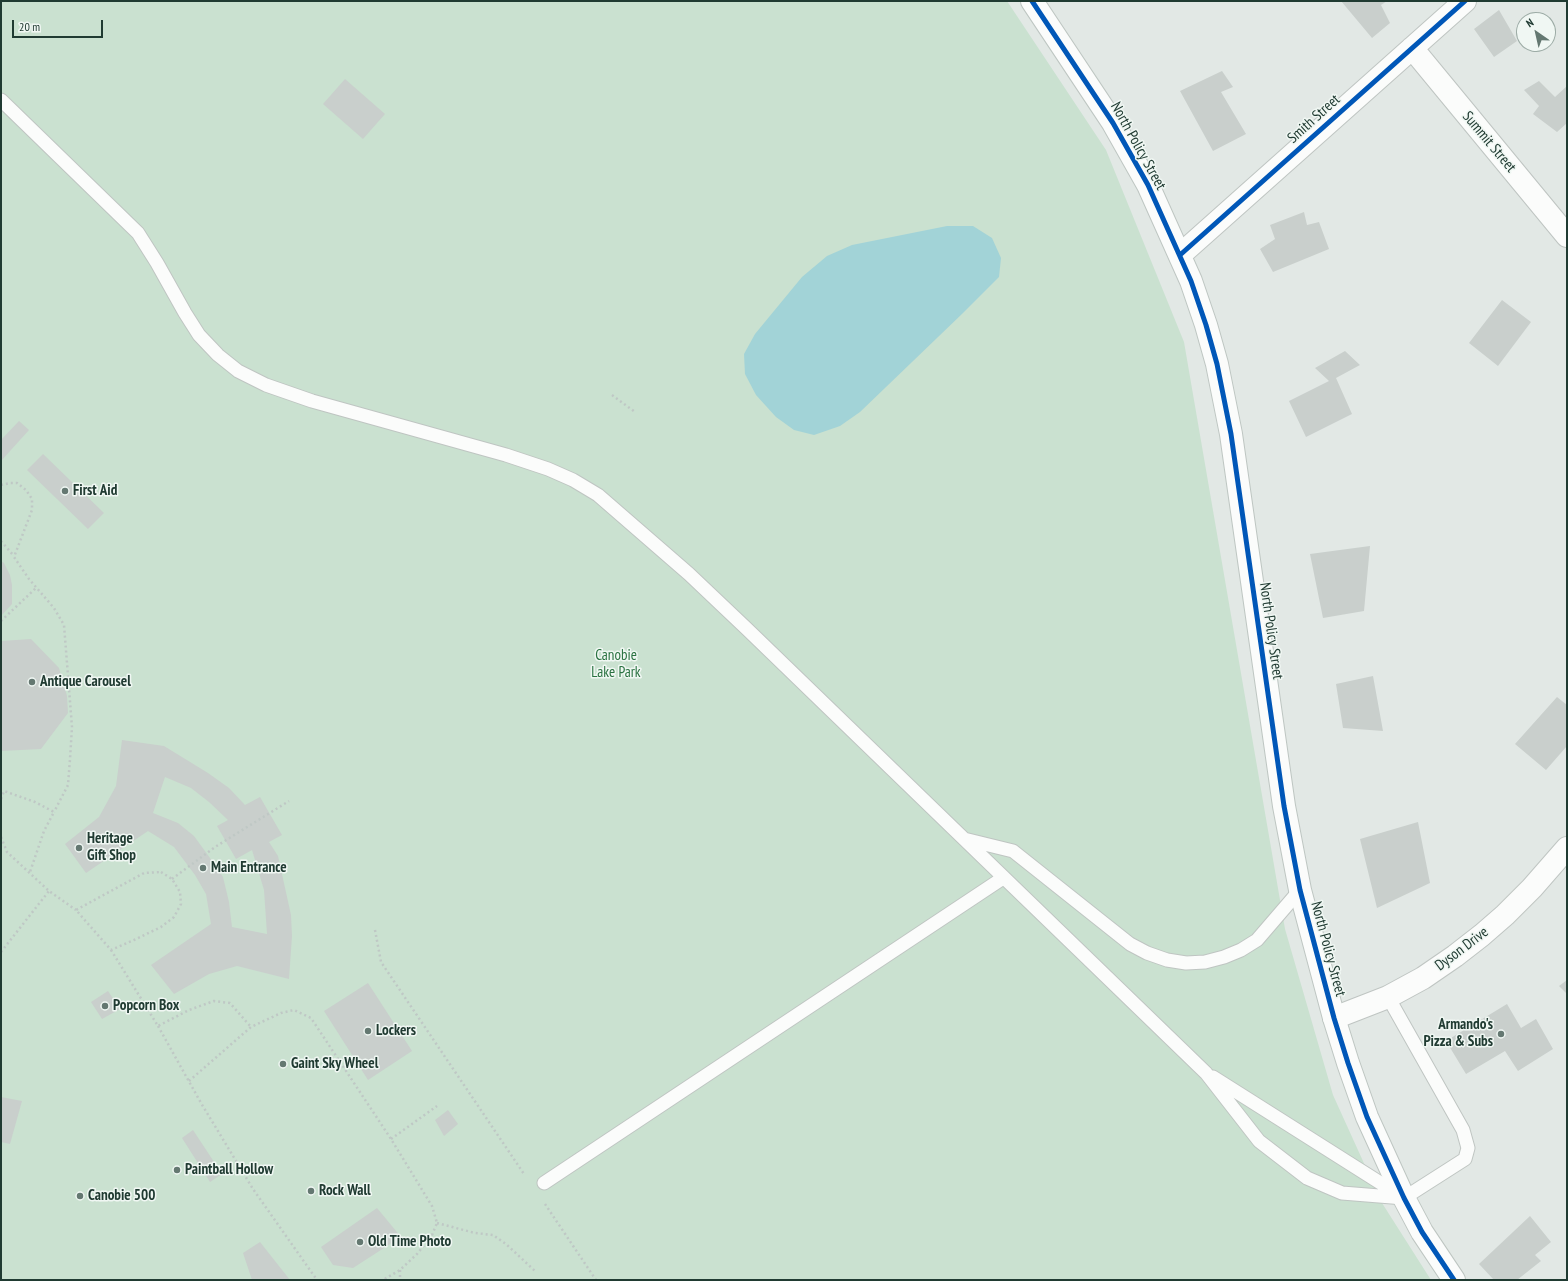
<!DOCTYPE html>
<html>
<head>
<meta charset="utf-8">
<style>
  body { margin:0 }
  #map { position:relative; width:1568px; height:1281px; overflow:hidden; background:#e2e8e5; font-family:"PT Sans Narrow",sans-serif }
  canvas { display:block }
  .frame { position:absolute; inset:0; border:2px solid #203b32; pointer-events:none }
  .north { position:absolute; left:1516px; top:12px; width:40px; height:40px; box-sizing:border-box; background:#f0f7f3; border:1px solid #9daca6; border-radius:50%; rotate:326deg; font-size:11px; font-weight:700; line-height:16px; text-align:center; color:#203b32 }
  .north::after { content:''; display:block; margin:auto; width:14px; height:18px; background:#647871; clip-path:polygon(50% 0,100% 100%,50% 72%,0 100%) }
  .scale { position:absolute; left:12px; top:20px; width:91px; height:18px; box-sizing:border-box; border:2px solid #203b32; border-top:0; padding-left:5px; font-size:12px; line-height:14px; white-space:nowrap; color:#203b32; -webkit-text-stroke:3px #f0f7f3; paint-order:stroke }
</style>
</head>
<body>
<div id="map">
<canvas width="1568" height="1281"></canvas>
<div class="frame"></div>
<div class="north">N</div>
<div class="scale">20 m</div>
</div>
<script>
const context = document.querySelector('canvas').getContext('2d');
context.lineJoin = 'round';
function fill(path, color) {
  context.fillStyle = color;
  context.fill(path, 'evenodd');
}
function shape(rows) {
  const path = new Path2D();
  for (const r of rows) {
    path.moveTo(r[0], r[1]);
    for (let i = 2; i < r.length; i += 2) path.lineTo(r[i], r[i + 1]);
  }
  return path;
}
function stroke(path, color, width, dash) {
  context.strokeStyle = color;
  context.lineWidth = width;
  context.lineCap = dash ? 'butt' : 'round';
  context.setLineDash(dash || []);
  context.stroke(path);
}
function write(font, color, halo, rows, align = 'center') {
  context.font = font + ' "PT Sans Narrow",sans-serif';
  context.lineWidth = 3;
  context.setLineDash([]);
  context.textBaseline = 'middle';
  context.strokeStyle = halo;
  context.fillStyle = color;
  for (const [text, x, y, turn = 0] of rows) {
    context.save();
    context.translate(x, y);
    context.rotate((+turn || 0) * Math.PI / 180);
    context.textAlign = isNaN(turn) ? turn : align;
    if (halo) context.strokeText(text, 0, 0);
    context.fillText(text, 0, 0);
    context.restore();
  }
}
fill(shape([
  [1,1,1007,1,1106,150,1184,342,1285,929,1333,1095,1382,1203,1431,1280,1,1280]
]), '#cae1d0');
fill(shape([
  [947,226,973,226,992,238,1001,258,999,277,963,313,860,412,840,426,814,435,794,430,776,417,756,395,745,374,744,354,755,334,802,277,827,256,852,245]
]), '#a2d3d7');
fill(shape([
  [1341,1,1387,1,1381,5,1390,23,1372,38],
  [1499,10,1517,41,1494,57,1474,29],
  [1222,71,1233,87,1221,92,1246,134,1213,151,1180,91],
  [345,79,385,114,363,139,323,104],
  [1539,81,1555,97,1567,86,1567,123,1557,132,1533,114,1539,106,1524,90],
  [1304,212,1307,225,1319,222,1329,249,1273,272,1260,249,1275,239,1270,225],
  [1502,300,1531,322,1498,366,1469,343],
  [1345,351,1360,365,1336,378,1352,414,1306,437,1289,401,1329,381,1315,368],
  [19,421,29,430,1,461,1,440],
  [43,454,104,513,88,529,27,470],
  [1370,546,1364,611,1323,618,1310,554],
  [1,561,4,563,10,575,12,585,12,604,1,616],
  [31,639,59,668,67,696,68,713,41,749,1,751,1,641],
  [1373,676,1383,731,1343,728,1336,684],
  [1557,697,1567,705,1567,746,1546,770,1515,744],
  [122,740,164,746,208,773,229,788,245,805,260,797,282,835,269,842,278,856,291,915,292,936,289,979,237,966,209,974,174,994,151,965,211,924,206,894,195,875,174,847,148,831,86,873,65,844,99,817,116,786],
  [165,777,191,788,209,802,228,820,217,826,236,859,252,850,264,890,267,934,232,927,229,902,223,877,210,858,194,836,178,823,153,813],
  [1418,822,1430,883,1377,908,1360,839],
  [1567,980,1567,994,1559,986],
  [368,983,412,1051,368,1080,324,1011],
  [108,991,120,1009,102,1019,91,1002],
  [1507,1004,1521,1028,1536,1019,1553,1049,1518,1071,1505,1051,1466,1074,1446,1041],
  [1,1097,22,1101,10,1144,1,1142],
  [448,1110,458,1124,444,1136,435,1120],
  [193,1130,222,1174,210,1182,182,1138],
  [377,1208,401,1237,353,1268,333,1265,321,1247],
  [1530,1216,1551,1242,1535,1255,1541,1261,1517,1280,1494,1280,1479,1264],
  [260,1242,290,1280,252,1280,243,1253]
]), '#c9cfcc');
const lane = shape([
  [1,100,138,233,157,263,185,313,199,335,218,355,238,371,266,385,312,401,506,455,548,469,573,480,598,495,689,574,747,629,1206,1073,1259,1141,1307,1178,1342,1193,1404,1198,1465,1159,1468,1148,1463,1130,1388,997],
  [964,839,1013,851,1130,944,1147,953,1167,960,1186,963,1205,962,1224,957,1241,950,1257,940,1300,890],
  [1213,1077,1401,1196],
  [544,1183,1003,878]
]);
const street = shape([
  [1412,48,1567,236],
  [1180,255,1465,1],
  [1334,1018,1388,997,1423,978,1455,956,1482,935,1505,915,1532,888,1567,848]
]);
const secondary = shape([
  [1032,1,1113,123,1148,185,1191,281,1206,325,1217,364,1231,434,1284,806,1300,890,1334,1018,1348,1063,1367,1117,1404,1198,1422,1232,1454,1280]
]);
stroke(lane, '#bfc5c2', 15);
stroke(street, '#bfc5c2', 24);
stroke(secondary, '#bec6c2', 24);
stroke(shape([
  [612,395,635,412],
  [1,485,10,483,17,483,26,490,32,499,32,510,14,557,29,579,54,608,64,625,72,727,70,759,68,785,54,812],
  [1,541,14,556],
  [1,621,37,587],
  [1,799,4,791,35,802,54,812,44,831,30,872],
  [1,837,7,852,49,891,76,910],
  [161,872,172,879,180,892,181,904,174,917,161,927,134,940,111,950,76,910,144,873,161,872],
  [172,879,215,847,289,801],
  [375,930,381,962,524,1174],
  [111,950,158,1026,189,1010,214,1001,230,1003,251,1027],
  [1,952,49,891],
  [158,1026,201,1103,253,1189,317,1280],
  [189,1081,251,1027,281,1013,294,1010,311,1018,391,1139,432,1206,437,1223,432,1235,417,1254,400,1270,383,1280],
  [391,1139,437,1106],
  [545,1204,596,1280],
  [437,1223,475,1233,493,1235,506,1244,535,1271],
  [400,1270,400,1280]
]), '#bfc8c5', 2.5, [2, 3]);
stroke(lane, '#fbfcfb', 13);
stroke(street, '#fbfcfb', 22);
stroke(secondary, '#fbfcfb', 22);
stroke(shape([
  [1032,1,1113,123,1148,185,1191,281,1206,325,1217,364,1231,434,1284,806,1300,890,1334,1018,1348,1063,1367,1117,1404,1198,1422,1232,1454,1280],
  [1180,255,1465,1]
]), '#0057b8', 5);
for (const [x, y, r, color] of [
  [65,491,4,"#647871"],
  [32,682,4,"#647871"],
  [79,848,4,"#647871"],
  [203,868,4,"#647871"],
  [105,1006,4,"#647871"],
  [368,1031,4,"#647871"],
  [1501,1034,4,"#647871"],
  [283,1064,4,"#647871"],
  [177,1170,4,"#647871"],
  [311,1191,4,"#647871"],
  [80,1196,4,"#647871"],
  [360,1242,4,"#647871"]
]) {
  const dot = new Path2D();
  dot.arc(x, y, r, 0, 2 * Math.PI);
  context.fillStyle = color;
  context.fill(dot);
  stroke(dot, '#f0f7f3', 1.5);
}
write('15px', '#203b32', '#f0f7f3', [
  ["Smith Street",1314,119,-42],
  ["Summit Street",1489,142,50],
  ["North Policy Street",1138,146,61],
  ["North Policy Street",1271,631,82],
  ["North Policy Street",1328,949,75],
  ["Dyson Drive",1462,949,-37]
]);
write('bold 15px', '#203b32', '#f0f7f3', [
  ["First Aid",73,491],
  ["Antique Carousel",40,682],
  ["Heritage",87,839],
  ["Gift Shop",87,856],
  ["Main Entrance",211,868],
  ["Popcorn Box",113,1006],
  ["Armando's",1493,1025,"right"],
  ["Pizza & Subs",1493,1042,"right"],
  ["Lockers",376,1031],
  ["Gaint Sky Wheel",291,1064],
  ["Paintball Hollow",185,1170],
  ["Rock Wall",319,1191],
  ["Canobie 500",88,1196],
  ["Old Time Photo",368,1242]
], 'left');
write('15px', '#2a7241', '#f0f7f3', [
  ["Canobie",616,656],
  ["Lake Park",616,673]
]);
</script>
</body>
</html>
